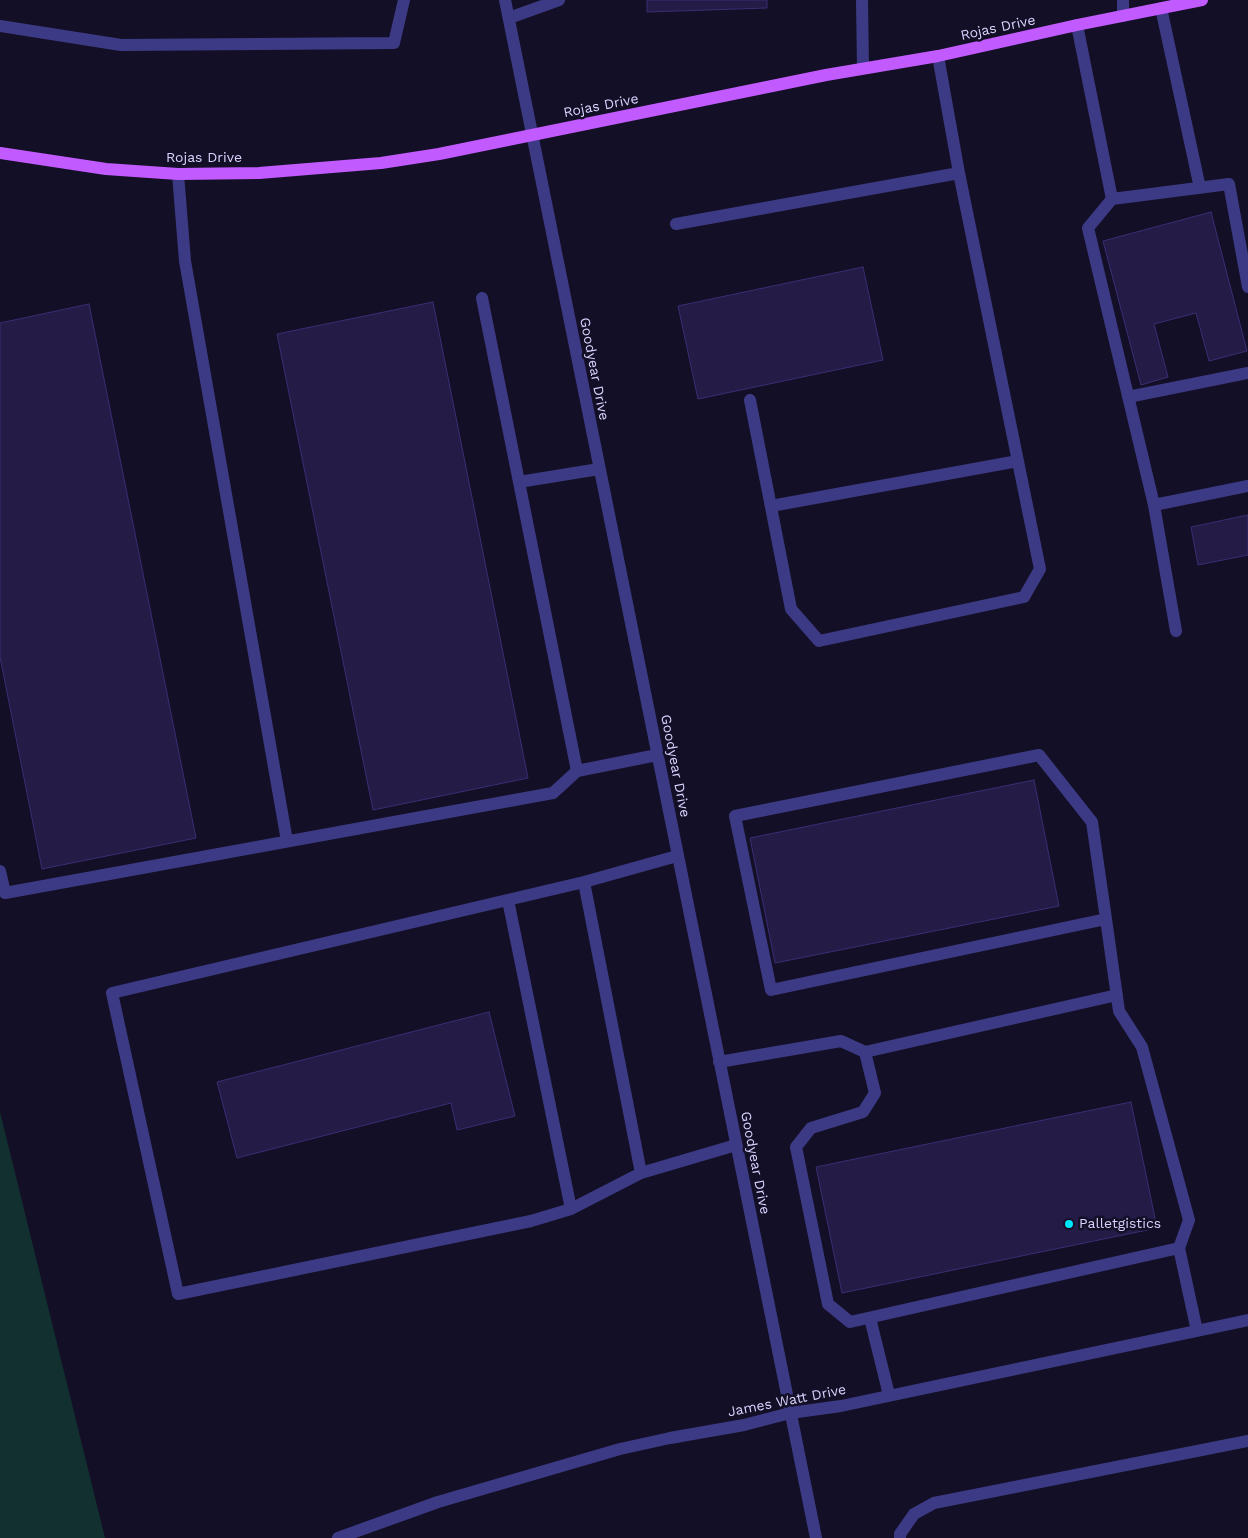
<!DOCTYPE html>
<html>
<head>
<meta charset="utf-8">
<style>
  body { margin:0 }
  canvas { display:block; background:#130f26 }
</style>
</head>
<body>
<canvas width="1248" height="1538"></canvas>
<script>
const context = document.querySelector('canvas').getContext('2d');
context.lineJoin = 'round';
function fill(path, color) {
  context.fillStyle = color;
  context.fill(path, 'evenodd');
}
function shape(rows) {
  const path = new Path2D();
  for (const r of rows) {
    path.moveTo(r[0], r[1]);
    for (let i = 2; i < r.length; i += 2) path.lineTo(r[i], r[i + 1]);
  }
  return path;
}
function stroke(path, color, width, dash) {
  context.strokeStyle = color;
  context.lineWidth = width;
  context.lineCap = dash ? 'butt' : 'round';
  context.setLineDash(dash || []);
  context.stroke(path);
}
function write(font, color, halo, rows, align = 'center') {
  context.font = font + ' "Work Sans",sans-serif';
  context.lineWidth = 5;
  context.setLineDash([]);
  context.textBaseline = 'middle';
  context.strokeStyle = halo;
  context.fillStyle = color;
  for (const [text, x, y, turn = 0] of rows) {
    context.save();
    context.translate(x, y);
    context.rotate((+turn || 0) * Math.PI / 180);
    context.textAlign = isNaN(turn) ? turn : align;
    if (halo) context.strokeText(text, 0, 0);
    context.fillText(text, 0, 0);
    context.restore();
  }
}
fill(shape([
  [0,1112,105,1538,0,1538]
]), '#12302f');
const building = shape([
  [647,0,767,0,767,8,647,12,647,0],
  [1211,212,1247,351,1209,361,1196,313,1154,324,1168,377,1141,385,1103,241,1211,212],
  [863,267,883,360,698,399,678,306,863,267],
  [433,302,528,778,373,810,277,334,433,302],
  [89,304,196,838,42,869,0,657,0,323,89,304],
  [1248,515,1248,555,1198,565,1191,527,1248,515],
  [1034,780,1059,906,775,963,750,838,1034,780],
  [489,1012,515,1116,457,1130,451,1103,237,1158,217,1082,489,1012],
  [1131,1102,1157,1228,842,1293,816,1167,1131,1102]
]);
fill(building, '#241b47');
stroke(building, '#3b2d73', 1);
stroke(shape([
  [505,0,816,1538],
  [862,0,863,68],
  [1123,0,1123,16],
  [1161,8,1200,188],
  [509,18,559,0],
  [1077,25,1112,199],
  [0,26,121,45,394,43,404,0],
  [178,174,185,261,287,841],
  [676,224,959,173,938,56],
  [1248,287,1229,184,1112,199,1088,228,1154,505,1248,486],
  [482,298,519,482],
  [1128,397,1248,373],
  [750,400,791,609,819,641,1024,597,1040,569,959,173],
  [599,469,519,482,577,771,657,755],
  [1154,505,1176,631],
  [771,506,1018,461],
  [677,856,584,882,641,1173,736,1145],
  [0,871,5,893,553,793,577,771],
  [584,882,112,993,178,1294,531,1221,571,1209,641,1173],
  [508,900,571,1209],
  [1106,919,771,990,735,816,1039,755,1092,822,1106,919,1119,1011,1142,1047,1189,1220,1179,1248],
  [865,1052,1117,995],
  [719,1062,841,1041,865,1052,875,1093,863,1112,811,1128,796,1147,828,1304,850,1322,1179,1248,1197,1331],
  [870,1318,889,1395],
  [338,1538,438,1502,620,1449,670,1438,744,1425,790,1413,841,1406,1248,1320],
  [900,1538,900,1534,914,1514,934,1503,1248,1441]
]), '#3d3a85', 12);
stroke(shape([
  [0,153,106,169,178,174,259,173,381,163,439,154,826,75,938,56,1077,25,1202,0]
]), '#c25bff', 12);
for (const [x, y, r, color] of [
  [1069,1224,5,"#00e5ff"]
]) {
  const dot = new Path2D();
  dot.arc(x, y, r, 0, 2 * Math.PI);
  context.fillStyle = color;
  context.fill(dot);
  stroke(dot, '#130f26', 2);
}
write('14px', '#d9d4ff', '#130f26', [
  ["Rojas Drive",998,28,-12],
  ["Rojas Drive",601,106,-11],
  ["Rojas Drive",204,158],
  ["Goodyear Drive",594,369,79],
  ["Goodyear Drive",675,766,79],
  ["Goodyear Drive",755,1163,79],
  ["James Watt Drive",787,1401,-11]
]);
write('14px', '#d9d4ff', '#130f26', [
  ["Palletgistics",1079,1224]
], 'left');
</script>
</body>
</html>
